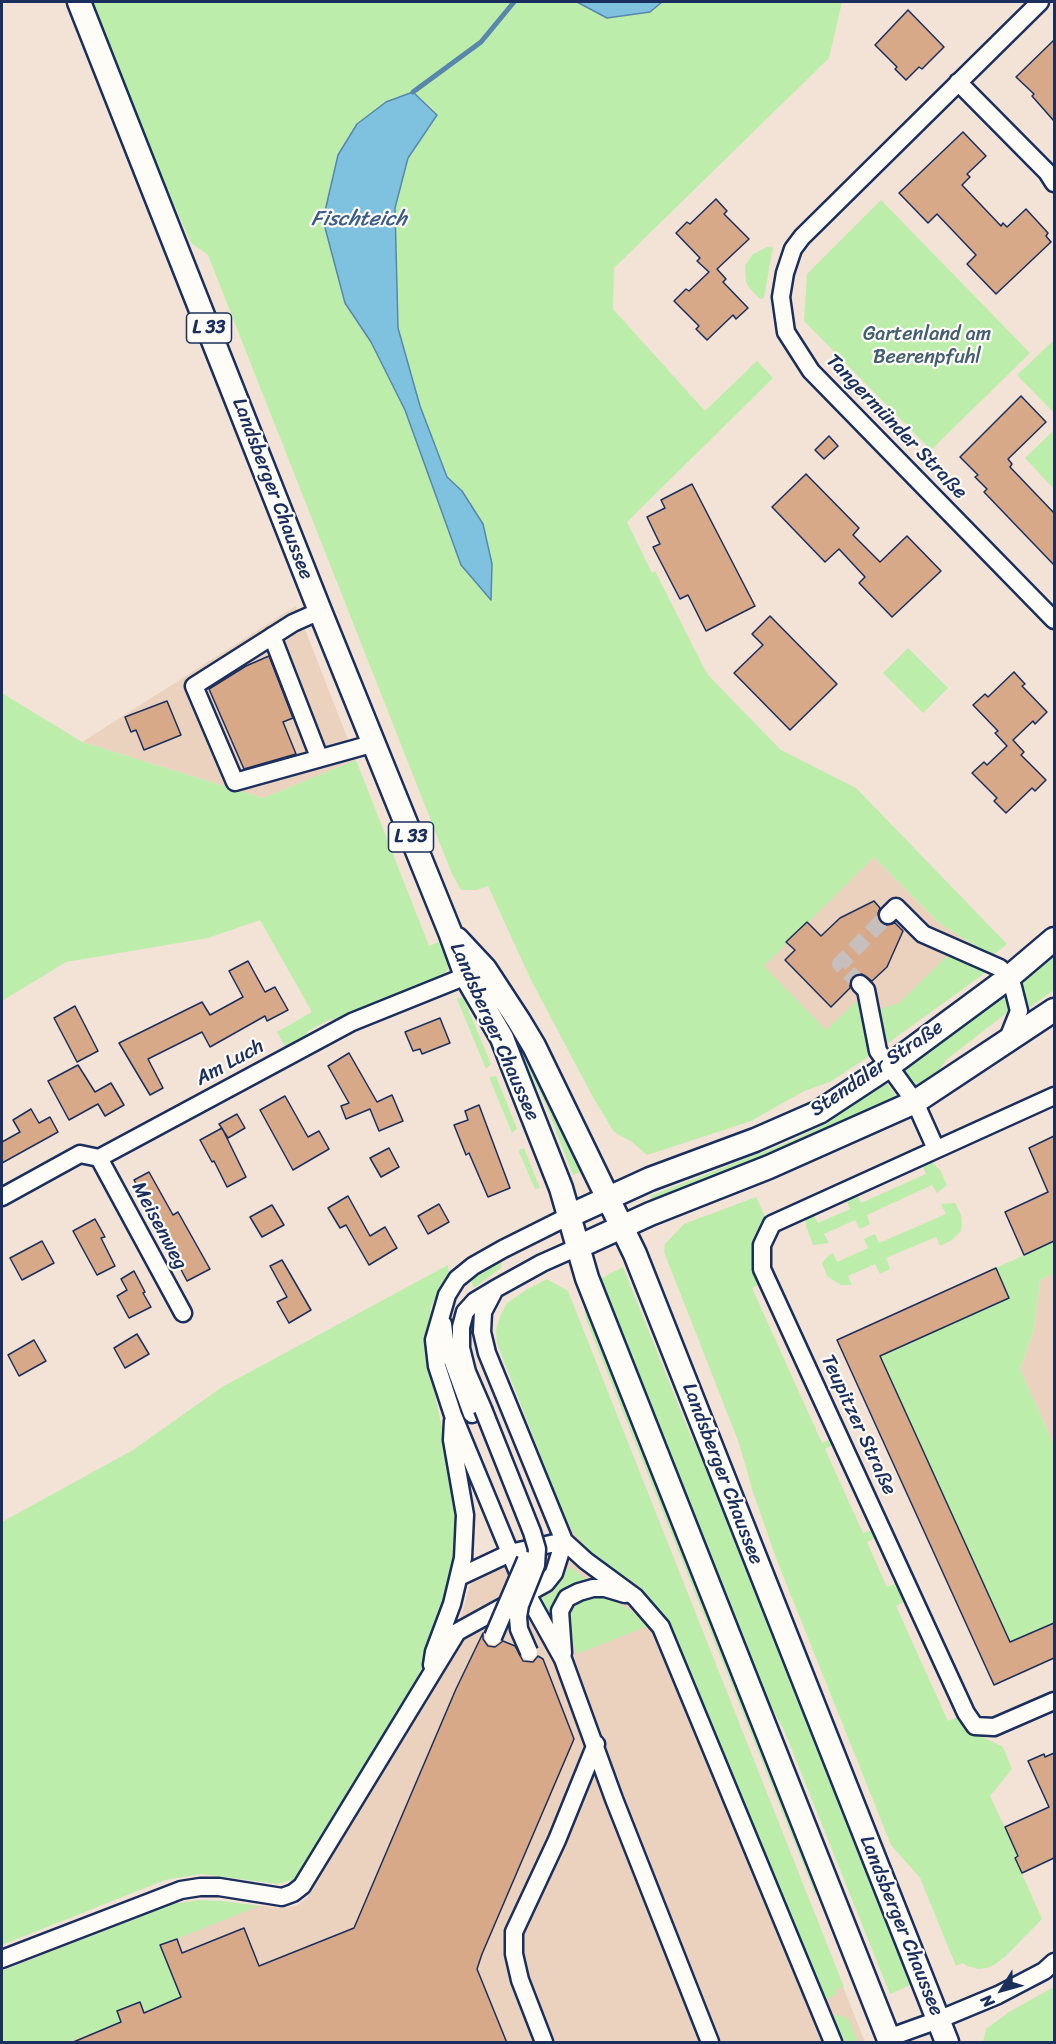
<!DOCTYPE html>
<html>
<head>
<meta charset="utf-8">
<style>
  body { margin:0 }
  #map { position:relative; width:1056px; height:2044px; overflow:hidden; background:#f2e3d6; font-family:Sriracha,sans-serif }
  canvas { display:block }
  .frame { position:absolute; inset:0; border:3px solid #1b2f5e; pointer-events:none }
  .north { position:absolute; left:972px; top:1960px; width:60px; height:60px; -webkit-text-stroke:4px #fdfcf7; paint-order:stroke; rotate:233deg; font-size:16px; font-weight:700; line-height:24px; text-align:center; color:#1b2f5e }
  .north::after { content:''; display:block; margin:auto; width:21px; height:27px; background:#1b2f5e; clip-path:polygon(50% 0,100% 100%,50% 72%,0 100%) }
</style>
</head>
<body>
<div id="map">
<canvas width="1056" height="2044"></canvas>
<div class="frame"></div>
<div class="north">N</div>
</div>
<script>
const context = document.querySelector('canvas').getContext('2d');
context.lineJoin = 'round';
function fill(path, color) {
  context.fillStyle = color;
  context.fill(path, 'evenodd');
}
function shape(rows) {
  const path = new Path2D();
  for (const r of rows) {
    path.moveTo(r[0], r[1]);
    for (let i = 2; i < r.length; i += 2) path.lineTo(r[i], r[i + 1]);
  }
  return path;
}
function stroke(path, color, width, dash) {
  context.strokeStyle = color;
  context.lineWidth = width;
  context.lineCap = dash ? 'butt' : 'round';
  context.setLineDash(dash || []);
  context.stroke(path);
}
function write(font, color, halo, rows, align = 'center') {
  context.font = font + ' Sriracha,sans-serif';
  context.lineWidth = 4.5;
  context.setLineDash([]);
  context.textBaseline = 'middle';
  context.strokeStyle = halo;
  context.fillStyle = color;
  for (const [text, x, y, turn = 0] of rows) {
    context.save();
    context.translate(x, y);
    context.rotate((+turn || 0) * Math.PI / 180);
    context.textAlign = isNaN(turn) ? turn : align;
    if (halo) context.strokeText(text, 0, 0);
    context.fillText(text, 0, 0);
    context.restore();
  }
}
fill(shape([
  [296,606,356,760,263,798,82,742],
  [874,857,939,923,992,956,852,1057,763,966],
  [1054,1273,1054,1445,1020,1369,1034,1330,1040,1280],
  [647,1495,865,2042,2,2042,2,1971,173,1904,200,1900,282,1908,296,1906,307,1898,449,1659,477,1561]
]), '#ead2bf');
fill(shape([
  [90,2,577,2,607,18,650,12,662,2,842,2,829,58,614,268,613,309,705,411,757,361,773,378,627,522,652,573,655,571,707,674,781,750,856,788,1007,944,992,956,939,923,874,857,764,966,826,1030,857,1001,862,1003,871,1055,830,1082,804,1091,751,1121,647,1155,632,1142,614,1132,594,1099,530,978,488,886,477,890,461,890,452,874,208,255,191,243,127,96],
  [413,92,432,108,437,115,408,158,395,208,398,328,420,406,447,477,462,491,461,565,405,410,371,342,345,303],
  [881,200,1030,353,931,450,804,321,807,274],
  [767,247,773,247,764,298,760,299,750,289,746,282,745,265,753,254],
  [1054,340,1054,413,1017,375],
  [1054,430,1054,489,1025,458],
  [908,648,948,688,923,713,883,673],
  [2,693,82,742,263,798,356,760,429,946,441,941,450,962,447,971,441,976,384,998,336,1021,330,1019,307,1032,305,1038,286,1048,277,1032,312,1012,260,920,208,938,66,962,2,1001],
  [1054,952,1054,990,1026,1010,1021,979],
  [951,956,989,970,884,1046,878,1015,882,1008,899,1003,946,957],
  [1002,993,1011,1005,1009,1011,946,1060,935,1076,915,1088,902,1068],
  [463,997,491,1064,486,1069,457,999],
  [502,1012,504,1012,585,1170,573,1175,546,1105,501,1017],
  [496,1076,517,1129,512,1133,489,1077],
  [885,1081,896,1096,895,1099,866,1115,652,1203,650,1196,791,1141,825,1124,854,1105,881,1082],
  [524,1148,539,1186,540,1188,535,1189,519,1152,520,1149],
  [931,1161,940,1170,947,1185,937,1193,932,1185,867,1215,870,1224,860,1229,855,1220,824,1234,829,1243,813,1245,807,1229,805,1218,813,1214,818,1223,850,1209,846,1199,857,1195,861,1203,926,1174,922,1164],
  [756,1197,767,1221,757,1234,753,1252,754,1266,762,1283,752,1288,822,1443,832,1439,835,1444,825,1449,863,1533,873,1530,877,1537,867,1542,887,1587,897,1583,906,1601,896,1606,948,1721,958,1717,967,1729,1003,1747,1012,1769,990,1796,1018,1856,1015,1858,1042,1919,1006,1956,994,1965,986,1968,978,1969,967,1966,963,1963,956,1966,920,1878,891,1845,776,1558,753,1492,739,1443,664,1252,665,1244,684,1224],
  [955,1203,961,1215,962,1224,961,1231,952,1240,940,1246,936,1237,886,1258,890,1269,880,1274,875,1264,848,1276,852,1285,841,1285,827,1276,822,1263,830,1254,833,1253,837,1262,868,1248,864,1239,875,1234,879,1243,946,1214,941,1204],
  [1054,1241,1054,1273,1040,1280,1034,1330,1020,1369,1054,1445,1054,1623,1005,1645,1004,1628,886,1370,874,1359,1009,1298,996,1268],
  [499,1261,502,1262,501,1268,474,1288,471,1280],
  [448,1265,449,1273,431,1306,425,1348,460,1513,456,1574,427,1657,413,1685,296,1879,277,1884,202,1874,165,1880,2,1945,2,1522,133,1450,222,1387],
  [623,1267,690,1434,712,1478,913,1984,890,1994,784,1730,760,1686,598,1280],
  [547,1279,568,1291,844,1987,835,1990,837,1994,824,2000,661,1612,640,1587,590,1552,575,1534,565,1519,497,1343,496,1330,500,1316,507,1303,526,1290],
  [583,1300,820,1892,815,1894,593,1337,586,1319],
  [570,1567,586,1579,589,1585,578,1586,557,1630,540,1600,555,1590,564,1577,566,1570],
  [585,1596,606,1598,618,1603,633,1612,648,1626,577,1654,567,1626,569,1606],
  [200,1900,223,1901,259,1906,161,1945,181,1997,144,2013,140,2002,117,2011,121,2022,68,2042,2,2042,2,1971,173,1904],
  [1054,1987,1054,2042,983,2042,986,2029,1009,2012],
  [832,2014,848,2018,858,2042,843,2042]
]), '#bdedab');
const water = shape([
  [577,2,662,2,650,12,607,18,577,2],
  [413,92,437,115,408,158,395,208,398,328,420,406,447,477,462,491,483,524,492,564,491,600,461,565,405,410,371,342,345,303,323,220,338,155,357,124,386,102,413,92]
]);
fill(water, '#7fc2e0');
stroke(water, '#5787ac', 1.5);
stroke(shape([
  [413,92,481,42,514,2]
]), '#5787ac', 5);
const building = shape([
  [908,10,944,47,922,69,919,67,906,80,895,69,897,67,875,45,908,10],
  [1054,40,1054,121,1032,96,1034,94,1016,77,1054,40],
  [963,132,986,156,967,174,970,177,962,185,1001,226,1003,223,1007,227,1026,209,1048,233,1046,236,1051,242,996,294,967,264,976,255,937,214,928,223,899,193,963,132],
  [716,199,727,211,724,214,749,239,717,269,726,279,723,282,748,308,736,319,733,315,707,340,696,329,699,326,674,301,686,289,689,291,709,272,697,261,700,258,676,233,687,222,690,224,716,199],
  [1021,396,1046,422,1008,459,1012,464,1010,467,1054,513,1054,565,984,492,987,489,975,477,978,475,960,457,1021,396],
  [829,436,838,446,824,459,815,450,829,436],
  [806,474,859,528,853,535,880,562,907,536,941,571,892,617,859,583,865,577,839,549,825,562,772,507,806,474],
  [692,484,755,606,706,631,688,595,680,599,653,547,660,544,647,517,665,508,661,500,692,484],
  [770,616,837,684,790,730,734,673,763,645,752,634,770,616],
  [269,656,293,718,283,722,296,754,244,769,209,689,246,666,269,656],
  [1014,672,1025,684,1022,686,1047,712,1035,724,1033,721,1013,740,1024,752,1021,755,1046,780,1035,791,1032,788,1006,813,994,801,997,798,972,773,984,762,987,765,1007,746,995,733,998,731,973,705,985,694,988,697,1014,672],
  [167,701,181,735,144,750,136,730,131,732,125,717,167,701],
  [874,901,880,908,878,913,880,922,886,925,895,923,903,931,887,967,872,981,862,974,853,976,850,982,850,988,831,1007,785,960,795,950,786,942,807,922,821,936,840,918,874,901],
  [248,961,265,992,275,987,288,1010,267,1021,265,1016,210,1047,202,1032,148,1059,163,1088,150,1095,119,1043,202,1002,210,1015,243,997,229,971,248,961],
  [75,1006,98,1051,77,1062,54,1018,75,1006],
  [440,1018,450,1043,422,1054,420,1049,413,1051,405,1032,440,1018],
  [349,1053,377,1102,392,1095,403,1121,379,1131,370,1109,346,1119,341,1106,349,1103,328,1066,349,1053],
  [78,1065,95,1092,111,1083,124,1105,105,1116,98,1104,69,1120,48,1081,78,1065],
  [285,1096,308,1137,319,1131,329,1149,293,1170,260,1110,285,1096],
  [479,1105,510,1188,488,1197,469,1153,466,1155,454,1125,468,1120,465,1111,479,1105],
  [31,1109,39,1123,50,1117,58,1132,2,1163,2,1142,20,1132,13,1120,31,1109],
  [237,1114,245,1128,228,1138,219,1124,237,1114],
  [222,1128,246,1177,227,1187,214,1161,212,1162,200,1140,222,1128],
  [1054,1136,1054,1241,1024,1255,1005,1212,1048,1192,1029,1148,1054,1136],
  [389,1148,399,1167,381,1177,370,1158,389,1148],
  [149,1172,173,1215,178,1212,210,1269,187,1281,176,1260,179,1259,134,1180,149,1172],
  [348,1196,370,1236,385,1227,397,1248,369,1265,346,1225,340,1228,328,1208,348,1196],
  [439,1204,449,1222,428,1234,418,1216,439,1204],
  [272,1205,284,1225,262,1237,250,1217,272,1205],
  [95,1219,105,1237,101,1238,115,1266,97,1275,73,1231,95,1219],
  [42,1241,54,1263,22,1280,10,1258,42,1241],
  [282,1260,311,1310,289,1323,277,1302,287,1297,270,1266,282,1260],
  [996,1268,1009,1298,880,1356,1010,1642,1054,1623,1054,1658,994,1685,837,1340,996,1268],
  [134,1271,145,1292,143,1293,151,1307,129,1318,117,1296,127,1290,121,1279,134,1271],
  [137,1334,149,1354,125,1368,114,1348,137,1334],
  [34,1340,46,1361,19,1376,8,1355,34,1340],
  [483,1633,483,1639,488,1646,495,1647,503,1641,515,1646,523,1661,533,1662,538,1656,543,1659,574,1739,482,1954,477,1969,507,2043,71,2043,121,2022,117,2011,140,2002,144,2013,181,1997,160,1945,177,1939,182,1953,244,1928,259,1966,354,1928,456,1689,483,1633],
  [1054,1753,1054,1858,1022,1873,1015,1858,1018,1856,1005,1827,1049,1807,1028,1761,1044,1754,1045,1757,1054,1753]
]);
fill(building, '#d7a989');
stroke(building, '#1b2f5e', 1.5);
stroke(shape([
  [860,984,840,964,888,915]
]), '#c7bfbe', 16, [16, 8]);
const minor = shape([
  [1040,2,802,237,793,249,785,273,781,297,786,332,811,371,1054,620],
  [958,82,1047,172,1054,183],
  [320,611,293,623,194,686,235,782,375,743],
  [272,636,319,757],
  [888,915,896,907,923,934,1000,968,1013,987,1019,1011,1007,1041],
  [860,984,866,990,878,1051,915,1102,936,1149],
  [1054,1096,772,1224,762,1245,762,1269,966,1713,975,1726,994,1727,1054,1701],
  [99,1158,183,1313],
  [2,1197,80,1154,99,1158,352,1022,476,972],
  [569,1216,503,1249,473,1266,457,1279,447,1295,434,1340,437,1366,453,1415,527,1594,563,1659,614,1799,710,2042],
  [495,1289,483,1312,482,1332,487,1353,564,1541,586,1561,635,1597,661,1627,833,2042],
  [443,1324,445,1340,472,1414],
  [483,1409,467,1372,461,1348,461,1327,465,1312,475,1301,495,1289,542,1263,578,1247],
  [563,1653,560,1611,567,1598,579,1592,593,1588,605,1588,625,1594],
  [432,1665,434,1652,452,1604,463,1558,465,1515,452,1440,453,1421],
  [2,1959,181,1890,200,1887,219,1887,282,1897,293,1893,302,1886,457,1632,546,1583,554,1573,564,1541,510,1553,459,1577],
  [888,2038,938,2020,998,1995,1044,1971,1054,1962],
  [544,2042,520,1980,514,1954,514,1932,557,1840,596,1744]
]);
const major = shape([
  [79,2,320,611,450,932,466,976,502,1038,512,1064,561,1188,587,1278,890,2042],
  [457,939,485,969,519,1021,534,1046,635,1254,947,2042],
  [569,1216,650,1179,755,1140,819,1112,889,1066,1008,978,1054,939],
  [578,1247,650,1214,769,1167,915,1102,1054,1010]
]);
stroke(minor, '#1b2f5e', 21);
stroke(major, '#1b2f5e', 27);
stroke(minor, '#fdfcf7', 16);
stroke(major, '#fdfcf7', 22);
const minorBridge = shape([
  [483,1409,532,1532,537,1549,536,1565,520,1605,518,1617,519,1629,529,1652],
  [493,1637,526,1560]
]);
stroke(minorBridge, '#1b2f5e', 21, []);
stroke(minorBridge, '#fdfcf7', 16);
for (const [x, y, w] of [
  [209,328,45],
  [411,837,45]
]) {
  const box = new Path2D();
  box.roundRect(x - w / 2, y - 15, w, 30, 4.5);
  context.fillStyle = '#fdfcf7';
  context.fill(box);
  stroke(box, '#1b2f5e', 1.5);
}
write('bold 18px', '#1b2f5e', null, [
  ["L 33",209,328],
  ["L 33",411,837]
]);
write('20px', '#445e71', '#fdfcf7', [
  ["Gartenland am",927,335],
  ["Beerenpfuhl",927,358]
]);
write('20px', '#1b2f5e', '#fdfcf7', [
  ["Tangermünder Straße",896,427,46],
  ["Landsberger Chaussee",272,489,69],
  ["Landsberger Chaussee",494,1032,66],
  ["Am Luch",230,1063,-29],
  ["Stendaler Straße",877,1069,-34],
  ["Meisenweg",159,1226,62],
  ["Teupitzer Straße",858,1425,65],
  ["Landsberger Chaussee",722,1474,69],
  ["Landsberger Chaussee",901,1926,68]
]);
write('italic 21px', '#395b85', '#fdfcf7', [
  ["Fischteich",359,220]
]);
</script>
</body>
</html>
